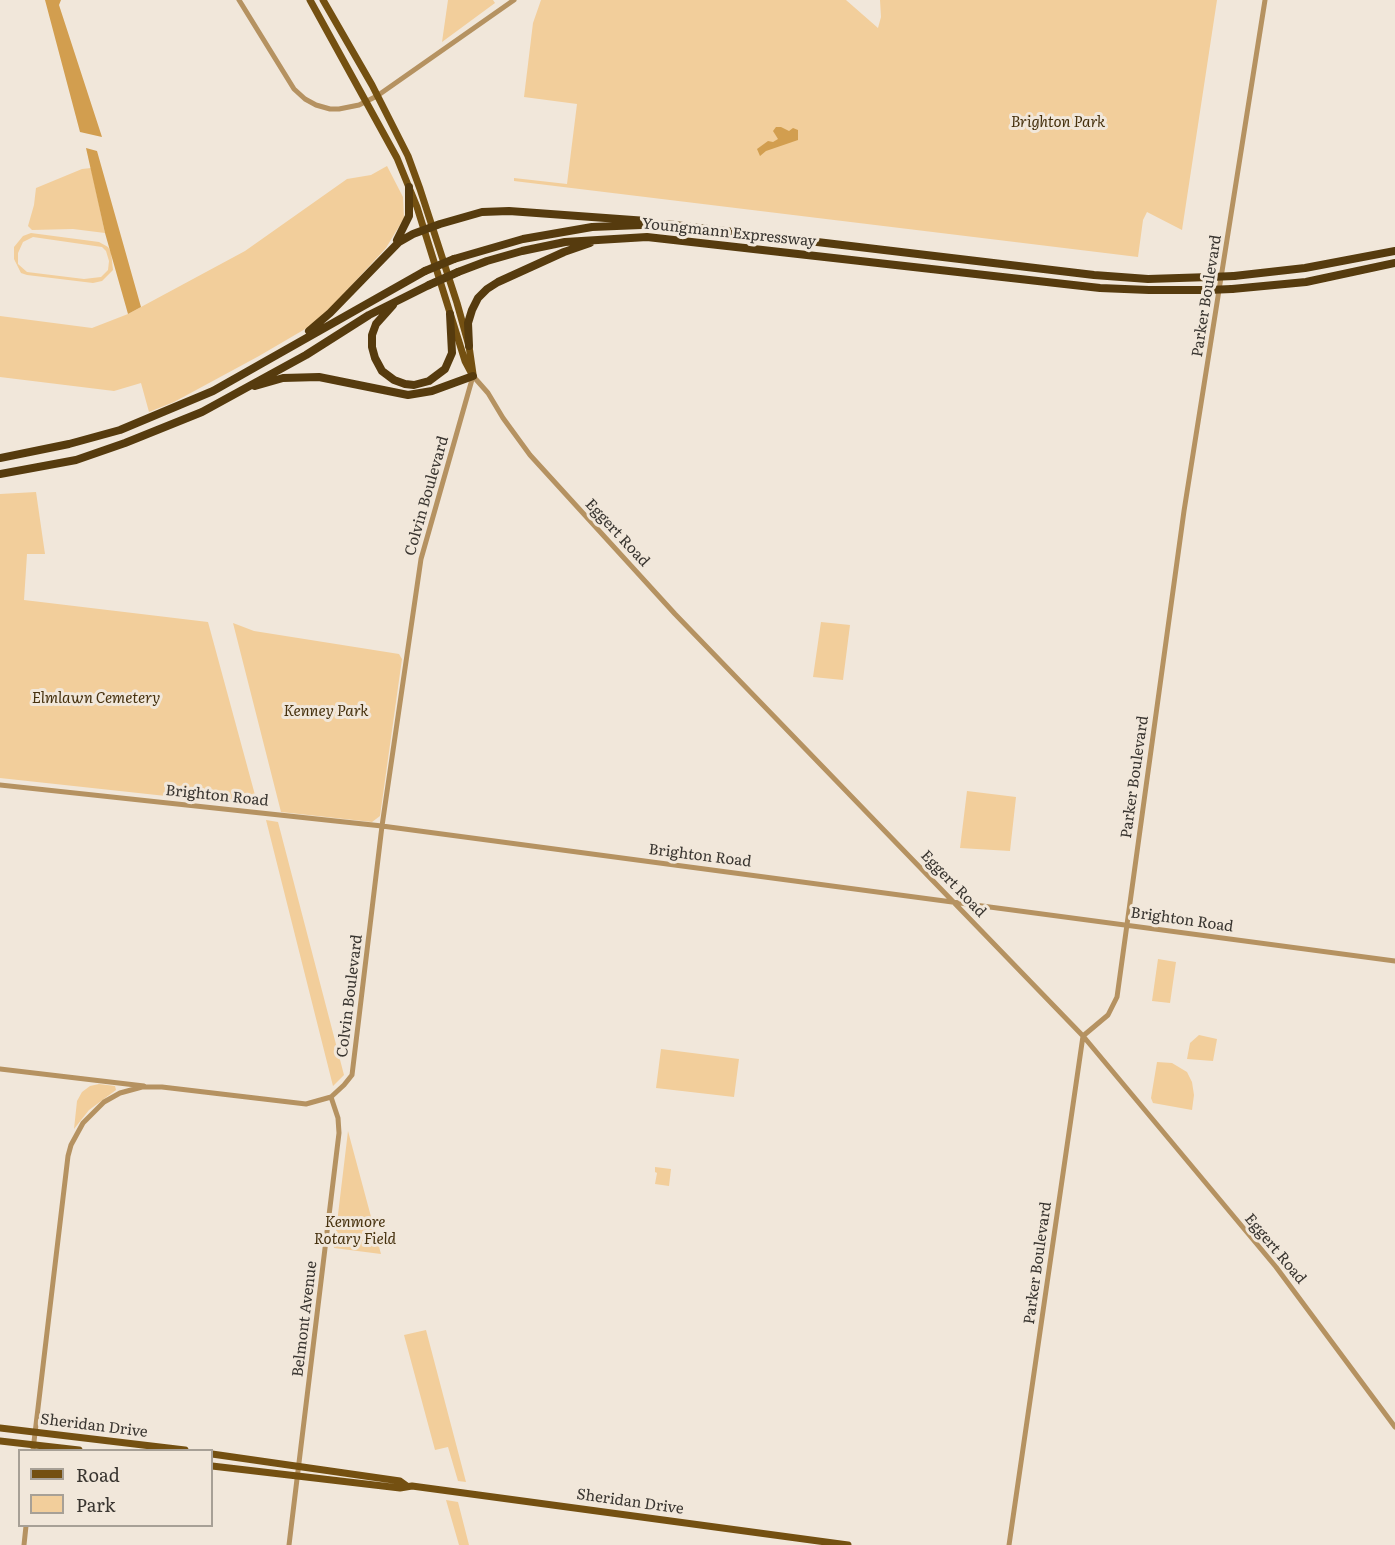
<!DOCTYPE html>
<html>
<head>
<meta charset="utf-8">
<style>
  body { margin:0 }
  #map { position:relative; width:1395px; height:1545px; overflow:hidden; background:#f1e7da; font-family:Literata,serif }
  canvas { display:block }
  .legend { position:absolute; left:18px; top:1449px; width:195px; height:78px; box-sizing:border-box; background:#f1e7da; border:2px solid #a7a096; margin:0; padding:8px 10px; list-style:none; font-size:18px; color:#393530 }
  .legend li { display:flex; align-items:center; gap:12px; height:30px }
  .legend b { width:30px; border:2px solid #a7a096 }
</style>
</head>
<body>
<div id="map">
<canvas width="1395" height="1545"></canvas>
<ul class="legend">
<li><b style="height:8px;background:#745011"></b>Road</li>
<li><b style="height:16px;background:#f2ce9b"></b>Park</li>
</ul>
</div>
<script>
const context = document.querySelector('canvas').getContext('2d');
context.lineJoin = 'round';
function fill(path, color) {
  context.fillStyle = color;
  context.fill(path, 'evenodd');
}
function shape(rows) {
  const path = new Path2D();
  for (const r of rows) {
    path.moveTo(r[0], r[1]);
    for (let i = 2; i < r.length; i += 2) path.lineTo(r[i], r[i + 1]);
  }
  return path;
}
function stroke(path, color, width, dash) {
  context.strokeStyle = color;
  context.lineWidth = width;
  context.lineCap = dash ? 'butt' : 'round';
  context.setLineDash(dash || []);
  context.stroke(path);
}
function write(font, color, halo, rows, align = 'center') {
  context.font = font + ' Literata,serif';
  context.lineWidth = 6;
  context.setLineDash([]);
  context.textBaseline = 'middle';
  context.strokeStyle = halo;
  context.fillStyle = color;
  for (const [text, x, y, turn = 0] of rows) {
    context.save();
    context.translate(x, y);
    context.rotate((+turn || 0) * Math.PI / 180);
    context.textAlign = isNaN(turn) ? turn : align;
    if (halo) context.strokeText(text, 0, 0);
    context.fillText(text, 0, 0);
    context.restore();
  }
}
fill(shape([
  [448,0,493,0,495,3,442,42],
  [541,0,846,0,878,28,881,17,880,0,1217,0,1182,230,1147,212,1143,220,1138,257,514,181,514,178,567,184,577,104,524,97,533,23],
  [387,166,403,197,404,218,386,248,336,302,312,325,259,356,174,402,149,412,141,383,114,391,0,377,0,316,92,328,128,314,245,251,347,179,371,175],
  [91,168,105,233,73,229,32,230,28,226,34,205,36,188,82,169],
  [31,233,99,242,108,247,111,252,113,270,102,281,93,283,27,275,21,273,14,259,14,247,23,236],
  [33,237,102,247,106,251,109,261,108,270,101,277,84,279,27,272,18,264,18,253,23,242],
  [36,492,45,554,27,554,24,600,208,622,258,806,0,778,0,494],
  [821,622,850,625,843,680,813,677],
  [233,623,254,631,399,654,402,659,380,816,372,822,281,812],
  [967,791,1016,797,1010,851,960,848],
  [266,820,278,822,344,1075,333,1086],
  [1158,959,1176,962,1170,1003,1152,1001],
  [1199,1035,1217,1039,1213,1061,1187,1059,1190,1043],
  [661,1049,739,1059,734,1097,656,1088],
  [1157,1062,1172,1063,1187,1072,1192,1082,1194,1095,1192,1110,1153,1103,1151,1098],
  [99,1084,115,1086,116,1090,89,1110,74,1129,77,1101,82,1092,90,1086],
  [348,1131,381,1254,334,1248],
  [655,1167,671,1169,669,1186,655,1184,657,1173,655,1172],
  [426,1330,466,1482,458,1481,448,1447,435,1450,404,1335],
  [446,1500,458,1502,469,1545,459,1545]
]), '#f2ce9b');
fill(shape([
  [45,0,61,0,59,5,102,137,80,132],
  [776,127,781,127,789,131,793,128,798,130,798,140,766,151,760,156,757,149,768,141,773,142,778,139,773,131],
  [86,148,97,151,141,307,128,314,105,233]
]), '#d29e4f');
stroke(shape([
  [239,0,294,89,305,99,316,105,330,109,339,109,359,105,377,96,514,0],
  [473,376,488,393,503,418,530,455,675,614,1083,1036,1276,1267,1395,1427],
  [0,785,382,826,1395,961],
  [0,1069,144,1086],
  [33,1450,68,1156,71,1145,83,1123,104,1102,120,1093,142,1087,162,1087,306,1104,331,1097,344,1085,352,1075,382,826,421,559,473,376],
  [24,1545,26,1526],
  [289,1545,339,1133,338,1118,331,1097],
  [1009,1545,1083,1036,1108,1015,1117,997,1184,511,1265,0]
]), '#b59261', 5);
stroke(shape([
  [310,0,397,158,417,207,465,361,473,376],
  [323,0,372,85,408,156,420,189,457,303,469,346,473,374],
  [0,1428,185,1450],
  [0,1441,79,1450],
  [212,1454,400,1481,407,1486],
  [212,1466,400,1488,412,1486,848,1545]
]), '#745011', 7);
stroke(shape([
  [397,240,409,216,409,187],
  [454,259,523,239,592,227,666,224,1094,275,1148,279,1210,277],
  [458,272,487,261,522,251,565,242,647,237,1100,288,1149,290,1208,290],
  [1234,276,1305,268,1395,251],
  [1232,289,1306,282,1395,263],
  [393,305,376,324,372,335,372,347,375,358,382,371,394,380,405,384,414,385,429,381,445,369,452,353,450,314],
  [309,331,330,313,399,242,413,234,440,224,482,212,509,211,647,221],
  [469,346,468,323,472,310,478,298,487,289,498,282,564,252,590,243],
  [255,386,283,378,319,377,408,395,432,391,473,376],
  [0,458,69,444,120,430,213,391,425,271],
  [0,474,76,460,125,443,202,412,306,355,369,315,429,285]
]), '#563b0e', 8);
stroke(shape([
  [425,271,454,259],
  [1210,277,1234,276],
  [429,285,458,272],
  [1208,290,1232,289]
]), '#563b0e', 8);
write('italic 15px', '#45300d', '#f1e7da', [
  ["Brighton Park",1058,123],
  ["Elmlawn Cemetery",96,699],
  ["Kenney Park",326,712],
  ["Kenmore",355,1223],
  ["Rotary Field",355,1240]
]);
write('15px', '#393530', '#f1e7da', [
  ["Youngmann Expressway",729,233,6],
  ["Parker Boulevard",1207,296,-81],
  ["Colvin Boulevard",427,496,-74],
  ["Eggert Road",617,533,47],
  ["Parker Boulevard",1135,777,-82],
  ["Brighton Road",217,796,6],
  ["Brighton Road",700,856,7],
  ["Eggert Road",953,884,46],
  ["Brighton Road",1182,920,8],
  ["Colvin Boulevard",350,996,-83],
  ["Eggert Road",1275,1249,50],
  ["Parker Boulevard",1038,1263,-82],
  ["Belmont Avenue",305,1319,-83],
  ["Sheridan Drive",94,1426,7],
  ["Sheridan Drive",630,1502,8]
]);
</script>
</body>
</html>
